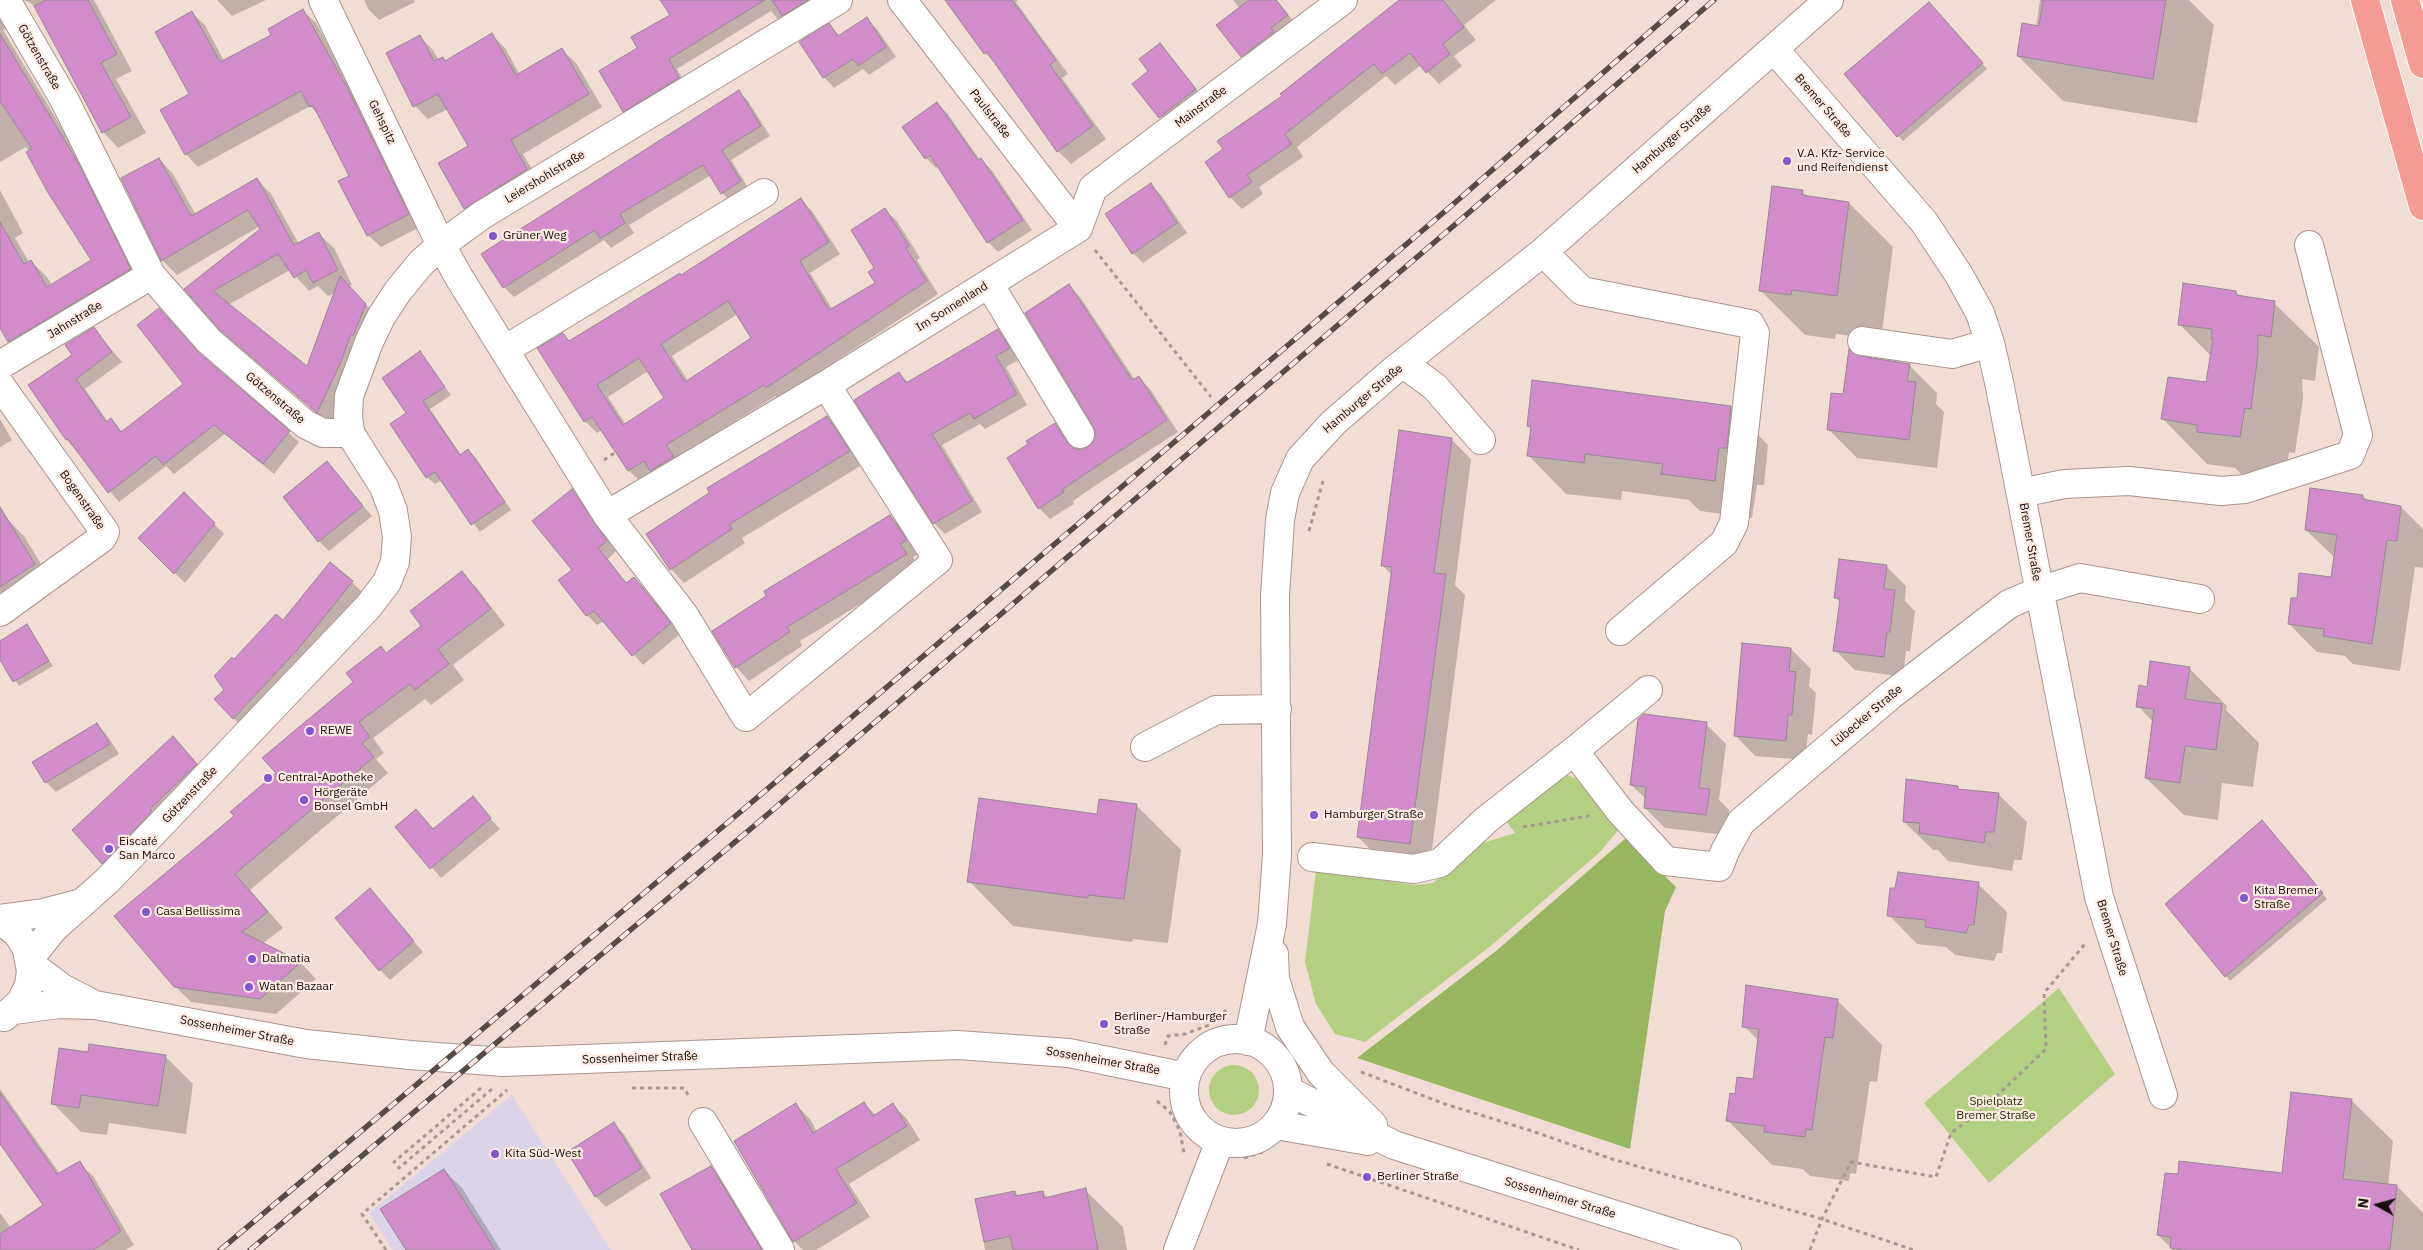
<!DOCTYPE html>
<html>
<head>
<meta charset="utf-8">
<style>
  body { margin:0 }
  #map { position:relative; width:2423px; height:1250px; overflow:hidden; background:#f2ddd5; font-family:"IBM Plex Sans",sans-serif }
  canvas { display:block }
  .north { position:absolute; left:2353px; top:1180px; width:50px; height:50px; -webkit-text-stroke:4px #ffeae2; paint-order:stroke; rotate:277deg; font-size:14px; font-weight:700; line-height:20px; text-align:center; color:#140d0b }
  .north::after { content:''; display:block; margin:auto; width:18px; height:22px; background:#140d0b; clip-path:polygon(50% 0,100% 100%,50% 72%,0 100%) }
</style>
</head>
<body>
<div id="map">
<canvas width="2423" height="1250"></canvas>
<div class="north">N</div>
</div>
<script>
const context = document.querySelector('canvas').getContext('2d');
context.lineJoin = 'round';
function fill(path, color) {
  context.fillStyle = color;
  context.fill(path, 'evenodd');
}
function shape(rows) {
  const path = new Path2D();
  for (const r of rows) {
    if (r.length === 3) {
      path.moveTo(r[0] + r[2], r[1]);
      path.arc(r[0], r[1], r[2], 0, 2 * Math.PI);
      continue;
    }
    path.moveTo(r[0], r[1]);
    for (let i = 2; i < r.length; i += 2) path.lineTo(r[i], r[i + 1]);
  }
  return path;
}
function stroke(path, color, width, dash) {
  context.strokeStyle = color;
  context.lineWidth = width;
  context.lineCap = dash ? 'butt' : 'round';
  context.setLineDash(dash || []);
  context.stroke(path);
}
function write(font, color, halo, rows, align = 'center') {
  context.font = font + ' "IBM Plex Sans",sans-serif';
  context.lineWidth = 4.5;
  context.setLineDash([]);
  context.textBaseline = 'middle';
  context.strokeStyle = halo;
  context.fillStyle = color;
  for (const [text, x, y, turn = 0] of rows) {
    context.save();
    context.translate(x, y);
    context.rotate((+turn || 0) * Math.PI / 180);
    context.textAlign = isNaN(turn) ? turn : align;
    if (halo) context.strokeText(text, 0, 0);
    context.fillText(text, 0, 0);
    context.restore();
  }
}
fill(shape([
  [512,1095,611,1250,393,1250,369,1213]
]), '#dbd4e9');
fill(shape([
  [1562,773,1575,778,1619,829,1600,852,1492,945,1365,1042,1335,1034,1316,1004,1305,962,1316,871,1415,885,1433,883,1476,845,1515,833,1505,819],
  [2059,988,2115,1074,1989,1183,1924,1103],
  [1234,1090,25]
]), '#b2cf82');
fill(shape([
  [1626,838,1676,887,1665,911,1630,1149,1357,1058,1496,951]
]), '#97b660');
fill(shape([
  [0,0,23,0,15,2,9,27,3,30,94,182,146,285,25,357,9,341,0,326,0,190,23,233,15,238,29,262,31,261,47,277,52,285,93,261,26,147,0,162],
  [23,0,94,0,132,71,116,79,146,133,118,148,103,132,37,9,29,2],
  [217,0,266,0,232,16],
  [364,0,414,0,415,2,379,20,369,10],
  [672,0,826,0,785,28,771,11,677,69,688,88,633,120,624,111,639,49,671,15],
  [947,0,1018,0,1016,2,1068,74,1062,78,1106,139,1071,164,1058,151,998,66,985,53],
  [1233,0,1277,0,1297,26,1252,67,1218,25,1240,9],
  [1401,0,1496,0,1464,25,1476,40,1454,56,1462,66,1439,84,1421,65,1395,85,1386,76,1297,147,1303,157,1259,187,1263,194,1242,209,1230,197,1225,150,1284,97],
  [2040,0,2189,0,2214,25,2197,123,2063,101,2018,56,2036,27],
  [1934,8,1987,69,1903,141,1846,74],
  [303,11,316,23,359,101,420,227,381,247,368,235,350,176,321,117,310,106,198,167,186,154,190,95,192,13,205,25,224,61,273,36],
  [866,19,877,29,896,57,869,75,863,69,834,88,824,77,801,42,829,25,840,36],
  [492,35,505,48,520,75,562,50,576,63,602,107,523,154,540,183,478,221,465,208,469,147,448,109,428,119,415,106,420,37,433,50,439,60,443,58,446,62],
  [1160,44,1205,100,1170,127,1134,84,1150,72],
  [739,92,748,101,770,136,731,160,750,191,732,202,722,193,711,175,629,225,634,233,611,248,604,240,514,297,504,287,483,255],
  [937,103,947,113,980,160,991,169,1032,230,998,252,988,242,938,166,936,168,926,158],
  [159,159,173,174,196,215,257,179,271,194,299,244,319,234,334,248,352,285,348,286,380,319,332,426,236,344,186,289,262,229,260,226,177,275,162,260,122,179],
  [290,270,309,291,318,286,328,296,335,293,307,368,228,305],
  [1151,185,1161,195,1187,233,1143,263,1133,253],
  [1802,191,1808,197,1849,203,1893,247,1881,340,1836,334,1835,339,1805,335,1760,290],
  [800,199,812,211,840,254,810,273,833,310,877,284,876,268,885,210,897,221,920,258,917,260,938,294,778,399,776,396,677,457,641,482,629,471,602,430,597,433,585,421,539,349,563,334,570,342,681,276],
  [738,314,753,338,688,381,672,356],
  [648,371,665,398,626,425,608,397],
  [1069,286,1080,297,1135,380,1138,377,1150,389,1178,432,1096,485,1073,501,1074,504,1050,519,1039,508,1055,425,1066,436,1074,449,1081,451,1088,449,1095,442,1097,433],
  [2236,292,2241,297,2274,303,2319,347,2315,381,2302,379,2303,399,2295,453,2289,452,2285,481,2243,476,2235,468,2207,464,2163,419,2207,384,2211,356,2179,324],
  [94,329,122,362,85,389,108,422,111,420,122,432,185,384,203,358,299,442,274,474,225,434,174,474,166,466,119,502,67,440,30,386,73,355],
  [998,330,1009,341,1020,359,1006,367,1027,405,985,429,980,424,942,445,982,512,945,534,934,523,899,373,909,383],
  [420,353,451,395,430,409,461,455,468,450,476,458,511,510,480,532,442,480,435,484,427,477,408,414],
  [1859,358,1909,365,1937,393,1936,404,1944,412,1937,468,1857,458,1828,429],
  [1731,407,1768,445,1764,485,1757,485,1752,518,1700,511,1689,500,1622,491,1621,500,1566,494,1529,456,1532,429,1528,426],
  [827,417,840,431,862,465,742,538,745,543,684,583,671,569],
  [0,419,12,440,0,447],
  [1451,439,1471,459,1455,585,1465,595,1430,864,1378,857,1358,837,1392,575,1382,565],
  [327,463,372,516,329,551,319,541],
  [2311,489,2363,496,2368,501,2401,507,2423,529,2423,568,2415,567,2400,671,2353,664,2345,656,2317,652,2289,624,2298,599,2332,578,2335,558,2306,530],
  [571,491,581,500,616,551,608,559,627,584,634,578,644,588,680,634,643,665,604,621,597,625,587,615,574,570],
  [184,494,224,534,185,583,140,538],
  [4,516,24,536,54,585,0,616,0,519],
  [890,516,904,530,919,554,913,557,919,568,800,641,802,646,749,681,736,667],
  [1886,566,1906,586,1905,601,1915,611,1910,651,1906,651,1903,677,1855,670,1835,650,1841,603,1836,598],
  [462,573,477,588,505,625,453,665,464,680,431,705,425,699,373,738,384,753,376,759,388,773,250,890,283,928,262,944,301,963,316,979,276,1014,191,1002,175,986,236,817,278,773,381,648,387,654,423,626],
  [352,582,362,592,310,657,243,728,215,700,226,690,234,661,283,622],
  [27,626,53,666,19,686,0,657,0,642],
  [1791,649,1811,669,1809,686,1816,693,1812,735,1808,734,1805,760,1755,756,1735,735],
  [2189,668,2227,706,2226,710,2259,743,2253,787,2222,783,2218,820,2184,815,2146,778,2153,722,2138,706,2148,688],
  [97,724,107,735,119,754,56,792,46,782],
  [1706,724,1726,744,1719,800,1729,810,1726,835,1665,828,1645,808,1646,799,1631,785],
  [173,738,209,777,116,876,103,863],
  [1957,787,1961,791,1998,794,2027,822,2022,860,2014,860,2012,871,1948,861,1938,850,1933,850,1904,822],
  [472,798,500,829,441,878,397,827,416,811,434,830],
  [1136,805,1181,850,1168,943,1133,939,1132,942,1013,926,969,881,1098,815],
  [2266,826,2327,899,2230,981,2226,976],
  [1978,884,2007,912,2002,953,1997,953,1994,961,1955,955,1946,947,1917,944,1889,915],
  [370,890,423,952,390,980,380,970],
  [1837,1000,1882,1045,1877,1082,1870,1081,1856,1174,1850,1173,1849,1181,1810,1176,1803,1169,1772,1165,1727,1120,1736,1095,1754,1081,1759,1041,1744,1026],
  [89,1053,165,1056,193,1084,186,1134,109,1123,107,1135,81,1132,53,1103],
  [0,1089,60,1174,79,1163,93,1176,134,1245,125,1250,0,1250,0,1213,11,1228,44,1205,0,1142],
  [2351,1100,2393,1141,2388,1185,2397,1186,2423,1213,2423,1250,2173,1250,2158,1235,2283,1174],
  [864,1104,876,1115,893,1105,907,1119,920,1140,849,1184,870,1217,816,1250,803,1250,794,1241,796,1105,810,1119,817,1132],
  [614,1124,624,1134,651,1178,606,1207,596,1197,569,1152],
  [711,1167,722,1178,765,1250,693,1250],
  [444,1170,462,1188,501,1250,408,1250],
  [1085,1190,1123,1227,1127,1250,985,1250,977,1200,1015,1192,1019,1197,1042,1192,1048,1198]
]), '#0003');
const building = shape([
  [46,0,88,0,117,54,101,63,131,117,102,133,34,6,46,0],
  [660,0,765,0,669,59,679,78,623,112,599,71,637,48,631,37,670,15,660,0],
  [772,0,808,0,782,16,772,0],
  [945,0,1012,0,1056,60,1050,65,1093,126,1057,152,987,52,984,54,945,0],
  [1249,0,1276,0,1288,15,1271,28,1274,32,1241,57,1216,25,1249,0],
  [1399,0,1443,0,1464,27,1443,44,1450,54,1426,73,1410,53,1382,74,1374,64,1285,134,1292,144,1247,175,1252,182,1229,198,1205,162,1223,149,1217,141,1282,96,1280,94,1399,0],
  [2043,0,2166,0,2153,79,2017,56,2022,23,2039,26,2043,0],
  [1929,2,1983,63,1897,137,1844,74,1929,2],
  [303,9,347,87,409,214,367,236,338,181,349,176,313,105,309,107,301,91,185,155,160,110,189,94,155,32,192,11,220,62,271,35,268,29,303,9],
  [867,17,886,47,858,66,853,59,823,78,799,42,829,23,838,36,867,17],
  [492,33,516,75,562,48,589,94,511,140,527,169,464,209,438,163,468,146,438,94,413,107,386,53,420,35,434,61,443,57,445,61,492,33],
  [0,34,79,164,131,269,8,342,0,328,0,222,24,264,31,260,47,287,91,260,47,191,26,152,32,149,0,101,0,34],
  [1160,43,1196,89,1159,118,1132,84,1148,71,1139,59,1160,43],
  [739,90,761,126,722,150,741,181,721,194,703,165,620,214,625,223,600,239,595,230,503,288,481,254,739,90],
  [937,102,978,160,981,158,1023,220,987,243,930,155,925,159,902,127,937,102],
  [159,158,191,216,257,178,294,245,319,232,338,270,313,283,306,270,294,278,278,254,213,291,307,366,340,276,366,304,353,336,351,334,340,364,317,413,220,330,184,289,260,229,248,210,161,261,121,178,159,158],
  [1151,183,1177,223,1132,254,1105,214,1151,183],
  [1772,186,1803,190,1802,195,1849,202,1837,296,1792,290,1791,295,1759,291,1772,186],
  [801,198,829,242,800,261,829,310,875,283,868,272,874,268,851,230,885,208,909,246,906,248,927,281,766,388,764,385,666,445,674,457,650,471,644,461,628,471,592,417,584,422,537,348,563,333,569,341,680,273,681,275,801,198],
  [728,301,751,338,685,382,661,344,728,301],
  [639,358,664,398,623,425,597,385,639,358],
  [2183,283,2236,291,2236,295,2275,301,2271,337,2258,335,2258,354,2251,409,2245,408,2240,437,2197,432,2197,425,2161,419,2168,377,2206,382,2213,339,2211,339,2212,329,2178,325,2183,283],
  [1069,284,1132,380,1139,376,1167,420,1085,474,1062,490,1064,492,1038,509,1007,458,1028,444,1026,441,1055,423,1067,442,1073,448,1081,450,1088,447,1093,442,1096,434,1093,426,1025,313,1069,284],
  [159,308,199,353,290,431,263,464,214,425,163,465,156,456,108,493,68,439,66,440,28,385,72,355,65,345,94,327,112,352,76,379,106,422,111,418,121,432,183,384,137,325,159,308],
  [998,329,1010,348,996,356,1017,394,974,419,970,413,932,434,972,501,933,524,854,400,899,372,906,383,998,329],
  [1849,349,1860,356,1910,364,1907,381,1916,382,1909,440,1827,430,1831,393,1843,394,1849,349],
  [420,351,445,387,423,401,460,455,468,449,505,502,471,525,435,472,426,478,390,424,406,413,382,378,420,351],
  [1532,380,1731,406,1727,448,1719,448,1715,481,1661,474,1663,464,1585,454,1584,463,1527,456,1531,427,1527,426,1532,380],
  [827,416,850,451,730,524,732,529,670,570,646,534,709,493,707,488,827,416],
  [1399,430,1452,438,1434,573,1446,574,1410,844,1357,837,1392,567,1381,566,1399,430],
  [327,461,363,506,318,542,283,497,327,461],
  [2310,488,2363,495,2362,499,2401,506,2397,541,2387,540,2372,644,2323,636,2324,629,2288,624,2291,598,2297,598,2299,573,2331,577,2337,535,2305,530,2310,488],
  [572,489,607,541,598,548,626,583,634,577,671,623,632,656,594,611,586,616,558,580,572,570,532,521,572,489],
  [184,492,215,523,174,574,138,538,184,492],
  [0,507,35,564,0,587,0,507],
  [890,515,907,540,900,544,907,554,787,627,790,632,735,668,712,631,766,596,764,591,890,515],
  [1839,559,1887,565,1884,589,1895,590,1890,632,1887,632,1884,657,1833,651,1840,599,1834,598,1839,559],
  [330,562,353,581,300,647,233,719,214,699,224,690,214,676,232,657,234,659,276,614,283,620,330,562],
  [462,571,491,609,438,649,449,664,415,690,410,684,359,722,370,737,362,743,374,757,235,874,268,912,242,932,301,962,260,999,174,987,114,916,234,816,230,812,276,773,262,758,353,682,346,673,381,646,386,653,421,626,410,611,462,571],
  [27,624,49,661,13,682,0,660,0,641,27,624],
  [1742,643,1791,648,1789,671,1796,672,1792,715,1788,715,1786,741,1734,736,1742,643],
  [2150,661,2190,667,2185,699,2222,704,2216,750,2185,746,2180,783,2145,778,2154,709,2136,707,2139,685,2147,687,2150,661],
  [1644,714,1707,722,1699,788,1710,789,1706,815,1644,808,1646,787,1630,785,1638,719,1644,714],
  [97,723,110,744,45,783,32,762,97,723],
  [173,736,197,764,150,809,152,811,102,864,72,830,173,736],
  [1906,779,1958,786,1958,789,1999,793,1994,832,1986,832,1984,843,1919,833,1920,823,1903,822,1906,779],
  [473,796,491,818,430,869,395,827,416,809,433,829,473,796],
  [979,798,1097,814,1099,799,1137,804,1124,899,1088,895,1088,898,967,882,979,798],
  [2262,820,2323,893,2225,977,2165,904,2262,820],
  [1898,872,1979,882,1974,925,1969,925,1966,933,1925,927,1926,920,1887,916,1890,888,1895,888,1898,872],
  [370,888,414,941,379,971,335,918,370,888],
  [1746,985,1838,999,1833,1038,1825,1037,1812,1130,1806,1129,1805,1137,1764,1132,1765,1126,1726,1121,1730,1093,1735,1094,1737,1077,1753,1079,1759,1029,1742,1027,1746,985],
  [89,1044,166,1055,158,1106,81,1095,79,1108,51,1104,59,1048,88,1052,89,1044],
  [2291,1092,2352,1099,2343,1179,2397,1185,2390,1250,2186,1250,2170,1248,2171,1237,2157,1235,2165,1173,2178,1174,2179,1161,2282,1173,2291,1092],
  [0,1093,57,1174,80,1161,121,1231,94,1250,0,1250,0,1234,43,1205,0,1144,0,1093],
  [864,1102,873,1116,893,1103,907,1126,836,1169,857,1203,793,1242,734,1141,796,1103,813,1133,864,1102],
  [614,1122,642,1168,595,1197,567,1152,614,1122],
  [711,1166,762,1250,692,1250,660,1194,711,1166],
  [444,1169,495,1250,406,1250,380,1209,444,1169],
  [1086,1188,1098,1250,1013,1250,1010,1236,984,1242,975,1199,1015,1191,1015,1196,1043,1191,1044,1198,1086,1188]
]);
fill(building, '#d28ccc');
stroke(building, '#958793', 1);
const minor = shape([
  [6,0,65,101,151,275,209,341,305,424,323,433,350,433],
  [323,0,441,245,460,279,607,515,684,615,746,717,938,560,826,385],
  [902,0,1078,228],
  [1774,49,1924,222,1959,275,1980,313,1990,343,1999,382,2099,897,2163,1095],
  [1078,228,1093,188,1343,0],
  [1543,252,1582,291,1750,324,1755,333,1734,523,1724,543,1620,631],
  [989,284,1080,434],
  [1862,341,1952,354,1990,343],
  [506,349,764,193],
  [1404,364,1435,387,1481,440],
  [0,365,151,275],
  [0,385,105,532,102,538,0,612],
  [2021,493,2064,484,2129,481,2221,491,2245,489,2350,455,2358,435,2309,245],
  [607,515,826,385,1078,228],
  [1145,747,1216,710,1277,709],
  [1574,751,1648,690],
  [1312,857,1414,869,1440,863,1486,820,1574,751,1620,811,1666,861,1719,867,1725,851,1741,822,1891,695,2009,604,2039,591,2080,578,2200,599],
  [0,919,43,913,78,904],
  [0,920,17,933,23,942,27,950,31,971,29,985,21,1002,4,1017],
  [1274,954,1275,979,1290,1027,1321,1073,1373,1125],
  [29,959,54,928,108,880,368,607,387,582,395,562,397,537,393,511,384,487,350,433,348,416,349,396,369,342,381,317,398,291,421,263,441,245,482,215,838,0],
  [30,964,62,988,91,1003],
  [14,1010,59,1004,95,1005,306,1044,410,1055,504,1062,958,1045,1069,1053,1186,1077],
  [1236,1091,52],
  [1248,1041,1272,924,1277,855,1275,596,1280,520,1285,493,1300,459,1333,423,1393,371,1543,252,1829,0],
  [1289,1091,1394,1145,1727,1250],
  [703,1122,780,1250],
  [1276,1125,1368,1141],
  [1178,1250,1220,1141]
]);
const highway = shape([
  [2365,0,2423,206],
  [2405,0,2423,64]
]);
stroke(minor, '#a8958e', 30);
stroke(highway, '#fff', 30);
stroke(shape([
  [1095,250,1211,397],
  [604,460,616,452],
  [1309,531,1323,481],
  [1523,827,1589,816],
  [1165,1045,1168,1036,1185,1034,1209,1025,1226,1010],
  [1361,1072,1445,1104,1532,1131,1612,1159,1822,1219,1914,1250],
  [481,1088,394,1162,399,1168,492,1089],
  [632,1088,684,1088,690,1098],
  [1157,1101,1170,1112,1180,1131,1184,1154],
  [1244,1158,1266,1151],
  [1327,1164,1579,1250],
  [386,1250,362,1214,507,1090],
  [1810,1250,1822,1219,1851,1162,1936,1177,1951,1133,1981,1111,2046,1049,2044,993,2085,944]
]), '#a89892', 3, [4, 4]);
stroke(minor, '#fff', 28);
stroke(highway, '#f49c94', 28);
const rail = shape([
  [220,1250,745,808,1450,207,1686,0],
  [250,1250,754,826,1458,222,1714,0]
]);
stroke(rail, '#574b48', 5.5);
stroke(rail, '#ffeae2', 4, [11]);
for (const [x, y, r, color] of [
  [1787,161,5,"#8157d1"],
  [493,236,5,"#8157d1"],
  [310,731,5,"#8157d1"],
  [268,778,5,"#8157d1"],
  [304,800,5,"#8157d1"],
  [1314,815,5,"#8157d1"],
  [109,849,5,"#8157d1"],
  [2244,898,5,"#8157d1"],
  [146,912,5,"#8157d1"],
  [252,959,5,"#8157d1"],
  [249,987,5,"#8157d1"],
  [1104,1024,5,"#8157d1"],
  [495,1154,5,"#8157d1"],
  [1367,1177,5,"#8157d1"]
]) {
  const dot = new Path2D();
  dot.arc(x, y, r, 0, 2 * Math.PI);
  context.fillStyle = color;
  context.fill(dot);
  stroke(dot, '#ffeae2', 2);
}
write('12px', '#140d0b', '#ffeae2', [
  ["Götzenstraße",39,57,60],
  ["Bremer Straße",1823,106,49],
  ["Mainstraße",1201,107,-37],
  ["Paulstraße",990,114,52],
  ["Gehspitz",382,122,64],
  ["Hamburger Straße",1672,139,-41],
  ["Leiershohlstraße",545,177,-31],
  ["Im Sonnenland",952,307,-32],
  ["Jahnstraße",75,320,-31],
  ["Götzenstraße",275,398,40],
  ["Hamburger Straße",1363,399,-40],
  ["Bogenstraße",82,500,55],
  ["Bremer Straße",2030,542,80],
  ["Lübecker Straße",1867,716,-40],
  ["Götzenstraße",190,795,-46],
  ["Bremer Straße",2112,938,73],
  ["Sossenheimer Straße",237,1031,11],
  ["Sossenheimer Straße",640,1058,-2],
  ["Sossenheimer Straße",1103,1061,10],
  ["Sossenheimer Straße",1560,1198,17]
]);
write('12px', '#140d0b', '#ffeae2', [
  ["V.A. Kfz- Service",1797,154],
  ["und Reifendienst",1797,168],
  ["Grüner Weg",503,236],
  ["REWE",320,731],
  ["Central-Apotheke",278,778],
  ["Hörgeräte",314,793],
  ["Bonsel GmbH",314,807],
  ["Hamburger Straße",1324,815],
  ["Eiscafé",119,842],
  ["San Marco",119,856],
  ["Kita Bremer",2254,891],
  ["Straße",2254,905],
  ["Casa Bellissima",156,912],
  ["Dalmatia",262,959],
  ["Watan Bazaar",259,987],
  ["Berliner-/Hamburger",1114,1017],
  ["Straße",1114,1031],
  ["Kita Süd-West",505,1154],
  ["Berliner Straße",1377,1177]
], 'left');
write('12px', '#232f0a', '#ffeae2', [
  ["Spielplatz",1996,1102],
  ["Bremer Straße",1996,1116]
]);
</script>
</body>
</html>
